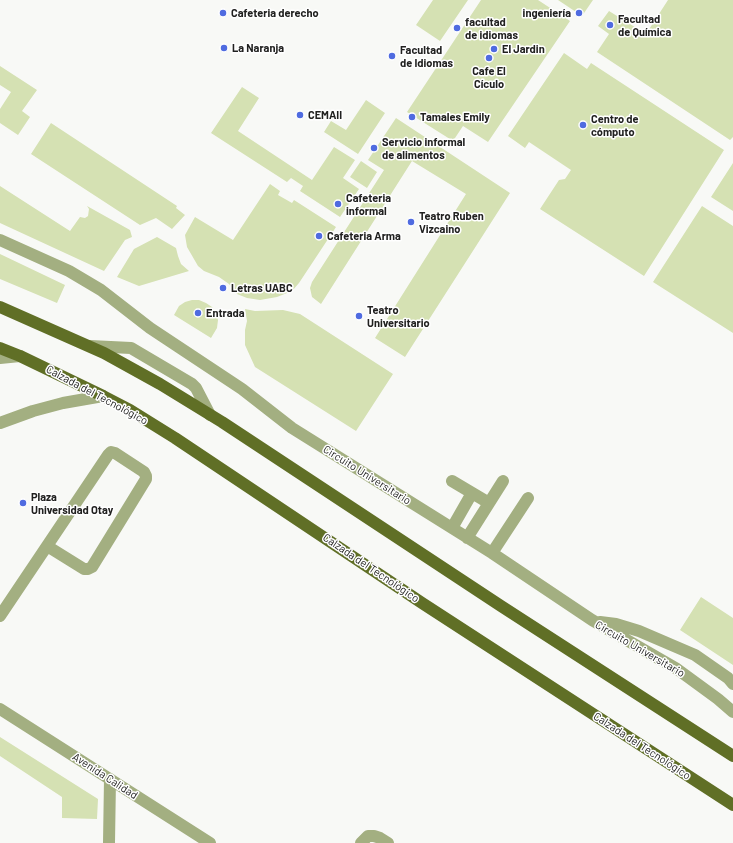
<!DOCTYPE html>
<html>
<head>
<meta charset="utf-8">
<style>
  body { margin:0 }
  canvas { display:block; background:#f8f9f6 }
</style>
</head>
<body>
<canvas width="733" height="843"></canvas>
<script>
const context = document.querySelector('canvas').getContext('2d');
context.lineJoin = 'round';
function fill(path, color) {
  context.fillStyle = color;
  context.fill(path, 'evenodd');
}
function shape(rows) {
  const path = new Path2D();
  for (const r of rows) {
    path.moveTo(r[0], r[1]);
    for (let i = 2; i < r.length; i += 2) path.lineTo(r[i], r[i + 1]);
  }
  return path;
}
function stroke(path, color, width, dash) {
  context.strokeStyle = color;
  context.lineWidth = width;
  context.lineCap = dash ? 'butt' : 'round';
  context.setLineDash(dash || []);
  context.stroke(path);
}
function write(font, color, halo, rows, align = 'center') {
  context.font = font + ' Barlow,sans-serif';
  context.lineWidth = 3;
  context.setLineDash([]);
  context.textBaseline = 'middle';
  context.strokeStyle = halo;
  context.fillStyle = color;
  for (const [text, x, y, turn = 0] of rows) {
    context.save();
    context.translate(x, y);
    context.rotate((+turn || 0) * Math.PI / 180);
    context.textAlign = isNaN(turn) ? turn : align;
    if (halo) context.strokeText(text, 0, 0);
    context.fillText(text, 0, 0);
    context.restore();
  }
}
fill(shape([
  [433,0,468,0,440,41,416,25],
  [481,0,538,0,570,21,488,142,463,126,453,141,407,112],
  [558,0,593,0,582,16],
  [668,0,733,0,733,137,730,140,597,52,609,34,598,26,609,11,646,34],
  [564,53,587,69,591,63,724,150,644,276,540,209,559,180,565,179,571,170,529,142,525,148,508,136],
  [0,66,37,90,22,111,30,117,18,135,0,123,0,109,11,92,0,85],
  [242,87,259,98,238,131,312,180,334,147,355,160,343,178,359,189,340,217,300,191,303,186,291,178,287,182,211,133],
  [366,100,385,113,358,154,324,132,331,121,346,130],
  [396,118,510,193,405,357,375,338,466,194,412,161,321,304,312,297,310,288,312,282,384,170,368,160],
  [51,123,177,206,176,208,185,215,172,229,156,218,140,225,31,154],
  [361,161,377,172,367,188,350,177],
  [733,163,733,211,711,197],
  [270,184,280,191,278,195,292,203,294,200,336,227,299,283,292,291,277,297,260,300,247,298,237,294,229,284,219,277,204,271,198,266,187,247,185,235,195,217,233,240],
  [0,186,70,231,80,217,85,218,88,216,89,209,87,206,130,230,132,237,125,240,104,271,0,223],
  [702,206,733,226,733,333,653,282],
  [157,237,176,248,178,256,181,264,189,271,139,286,117,277,134,249],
  [0,254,65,285,57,303,0,279],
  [192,300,199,300,206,303,212,307,216,313,218,320,217,328,211,338,174,315,179,306,185,302],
  [245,309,255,311,283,310,300,314,393,374,356,431,255,367,245,345,245,330,247,321],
  [701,597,733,618,733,665,680,630],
  [0,737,98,799,97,819,62,818,62,797,0,756]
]), '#d5e1b3');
stroke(shape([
  [0,240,69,271,101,290,150,328,242,389,292,428,492,553,592,620,677,669,718,699,733,712],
  [90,346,131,348,192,384,196,388,210,415],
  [0,358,20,356],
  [0,423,33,411,63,403,103,396],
  [452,481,489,503],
  [452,528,472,493],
  [467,538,503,481],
  [492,553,528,498],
  [0,616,108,455,111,452,115,453,144,472,146,476,146,479,92,567,88,569,84,569,47,546],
  [600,622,616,624,639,631,695,655,728,678,733,684],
  [0,709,210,843],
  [109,843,110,779],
  [361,843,368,836,374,836,380,838,388,843]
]), '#a3af81', 12);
stroke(shape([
  [0,307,104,353,160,384,222,422,501,606,733,756],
  [0,348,20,356,103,396,130,410,175,438,422,603,733,805]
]), '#606f26', 12);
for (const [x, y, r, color] of [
  [223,13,4,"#4f6be0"],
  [579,13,4,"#4f6be0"],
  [610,25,4,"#4f6be0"],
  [457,28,4,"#4f6be0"],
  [224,48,4,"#4f6be0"],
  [494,49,4,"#4f6be0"],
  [392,56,4,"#4f6be0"],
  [489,58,4,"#4f6be0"],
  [300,115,4,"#4f6be0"],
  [412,117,4,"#4f6be0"],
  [583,125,4,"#4f6be0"],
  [374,148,4,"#4f6be0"],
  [338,204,4,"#4f6be0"],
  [411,222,4,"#4f6be0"],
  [319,236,4,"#4f6be0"],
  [223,288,4,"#4f6be0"],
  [198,313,4,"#4f6be0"],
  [359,316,4,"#4f6be0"],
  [23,503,4,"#4f6be0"]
]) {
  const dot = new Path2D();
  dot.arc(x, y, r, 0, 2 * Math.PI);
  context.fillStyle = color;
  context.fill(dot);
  stroke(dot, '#fff', 1.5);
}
write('bold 11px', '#212120', '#fff', [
  ["Cafeteria derecho",231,13],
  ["ingeniería",571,13,"right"],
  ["Facultad",618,19],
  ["de Química",618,32],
  ["facultad",465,22],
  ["de idiomas",465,35],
  ["La Naranja",232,48],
  ["El Jardin",502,49],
  ["Facultad",400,50],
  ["de Idiomas",400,63],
  ["Cafe El",489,71,"center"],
  ["Cículo",489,84,"center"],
  ["CEMAII",308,115],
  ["Tamales Emily",420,117],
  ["Centro de",591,119],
  ["cómputo",591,132],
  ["Servicio informal",382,142],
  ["de alimentos",382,155],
  ["Cafeteria",346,198],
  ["informal",346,211],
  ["Teatro Ruben",419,216],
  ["Vizcaino",419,229],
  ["Cafeteria Arma",327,236],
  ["Letras UABC",231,288],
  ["Teatro",367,310],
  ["Universitario",367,323],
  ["Entrada",206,313],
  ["Plaza",31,497],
  ["Universidad Otay",31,510]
], 'left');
write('11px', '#212120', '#fff', [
  ["Calzada del Tecnológico",97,395,28],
  ["Circuito Universitario",367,475,32],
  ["Calzada del Tecnológico",371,568,34],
  ["Circuito Universitario",640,649,30],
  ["Calzada del Tecnológico",642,746,33],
  ["Avenida Calidad",105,776,33]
]);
</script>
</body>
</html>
